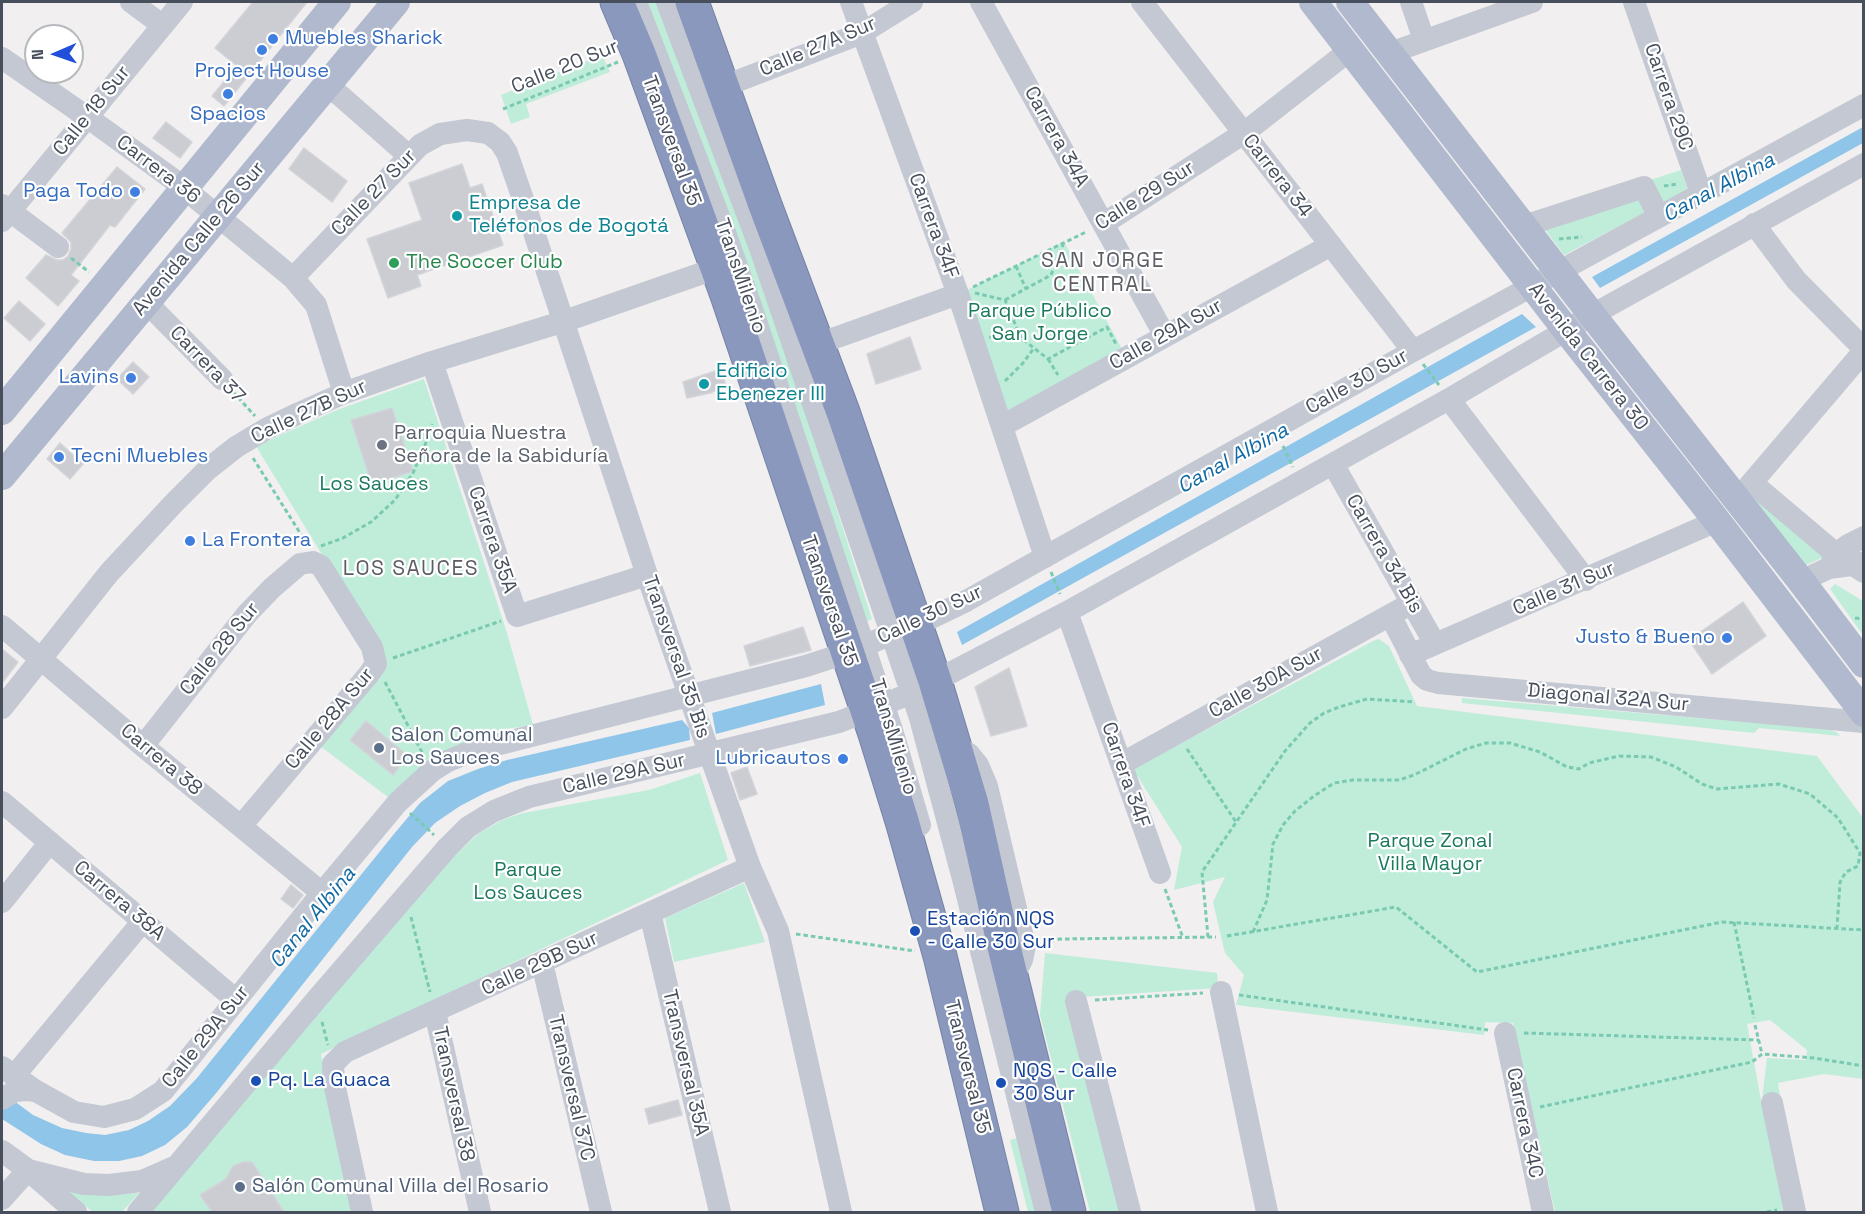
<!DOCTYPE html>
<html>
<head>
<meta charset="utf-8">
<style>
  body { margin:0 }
  #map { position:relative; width:1865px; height:1214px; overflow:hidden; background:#f1efef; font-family:"Space Grotesk",sans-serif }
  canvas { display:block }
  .frame { position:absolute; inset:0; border:3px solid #484f5c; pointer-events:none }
  .north { position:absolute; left:24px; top:24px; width:60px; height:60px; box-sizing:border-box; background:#fff; border:2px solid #b6b9be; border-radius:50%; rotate:268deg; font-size:16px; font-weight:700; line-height:24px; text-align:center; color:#484f5c }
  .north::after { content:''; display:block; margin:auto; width:21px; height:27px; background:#214fda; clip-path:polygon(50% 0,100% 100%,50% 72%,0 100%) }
</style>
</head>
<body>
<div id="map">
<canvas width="1865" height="1214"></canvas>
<div class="frame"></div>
<div class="north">N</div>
</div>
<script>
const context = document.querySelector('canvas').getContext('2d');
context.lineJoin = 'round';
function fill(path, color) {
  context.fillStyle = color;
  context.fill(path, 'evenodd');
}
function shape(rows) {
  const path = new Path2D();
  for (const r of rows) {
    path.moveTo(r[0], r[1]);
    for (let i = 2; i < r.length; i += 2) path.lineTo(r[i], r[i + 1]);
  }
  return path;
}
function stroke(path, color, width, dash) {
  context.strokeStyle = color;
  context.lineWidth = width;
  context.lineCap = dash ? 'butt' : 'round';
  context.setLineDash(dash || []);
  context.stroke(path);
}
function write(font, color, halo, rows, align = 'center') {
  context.font = font + ' "Space Grotesk",sans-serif';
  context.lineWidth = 4.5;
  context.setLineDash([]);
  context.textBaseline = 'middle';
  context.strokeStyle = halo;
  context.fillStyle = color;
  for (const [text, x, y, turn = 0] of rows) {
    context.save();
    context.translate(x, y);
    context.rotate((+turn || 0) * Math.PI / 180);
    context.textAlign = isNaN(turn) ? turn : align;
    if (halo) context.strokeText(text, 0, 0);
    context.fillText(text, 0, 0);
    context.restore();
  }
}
fill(shape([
  [646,2,658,2,764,283,872,619,862,623],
  [602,55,610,72,526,104,530,117,511,124,501,95],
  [1681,170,1688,190,1564,255,1541,224,1647,181],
  [1064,242,1122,349,1008,410,965,291],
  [424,379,507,633,533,725,499,730,469,740,421,767,388,797,316,743,387,662,256,446,337,410],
  [1753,495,1824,557,1804,566,1747,502],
  [1835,584,1863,601,1863,635,1830,589],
  [1379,639,1389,646,1417,706,1817,756,1863,818,1863,1079,1824,1074,1778,1083,1780,1096,1762,1099,1767,1058,1806,1060,1807,1050,1770,1020,1747,1024,1760,1095,1785,1212,1555,1212,1513,1023,1485,1022,1484,1035,1236,1005,1244,975,1225,953,1213,902,1225,877,1174,890,1182,847,1133,769,1375,640],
  [1462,698,1828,729,1836,732,1840,736,1759,728,1754,733,1462,703],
  [700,773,728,860,321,1054,356,1212,147,1212,450,860,478,834,502,820,523,813,649,790],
  [744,883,765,942,674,962,665,918],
  [1045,953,1217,973,1218,988,1067,998,1121,1212,1090,1212,1040,1015],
  [1021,1137,1039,1212,1028,1212,1010,1140],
  [63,1189,116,1195,139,1193,122,1212,93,1212]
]), '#bfedda');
fill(shape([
  [1863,127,1863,143,1600,288,1592,277],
  [1522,314,1536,327,962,645,957,632],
  [821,684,825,705,716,734,712,713],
  [682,720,689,728,690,740,512,782,485,793,460,806,435,823,412,847,217,1092,187,1127,165,1145,142,1156,119,1161,94,1161,65,1155,41,1144,2,1119,2,1092,33,1115,62,1128,86,1133,105,1135,129,1130,148,1121,170,1106,197,1078,394,834,420,803,448,781,478,769,507,760]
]), '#8ec5e8');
const building = shape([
  [253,2,307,2,224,106,212,96,237,66,215,48,253,2],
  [166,122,192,142,180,158,153,138,166,122],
  [304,148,347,181,332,202,289,169,304,148],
  [462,164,470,188,482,184,503,245,417,275,421,286,388,298,367,239,422,220,409,183,462,164],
  [117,167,145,189,115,227,110,225,71,275,79,281,58,306,26,278,46,255,57,260,63,260,68,256,71,249,71,242,62,233,117,167],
  [19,301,45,324,30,341,4,318,19,301],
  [910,337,921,369,876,384,867,354,910,337],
  [133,362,149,377,133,394,117,379,133,362],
  [721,369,726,386,710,393,687,398,683,382,721,369],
  [392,408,413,471,372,485,351,420,392,408],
  [60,443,83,464,70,479,47,459,60,443],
  [1743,602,1766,636,1712,674,1689,640,1743,602],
  [803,627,811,650,750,666,744,646,803,627],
  [2,649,18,662,2,683,2,649],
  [1009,668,1027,726,991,736,975,687,1009,668],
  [366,721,408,756,393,775,350,740,366,721],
  [747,767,757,794,740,800,731,773,747,767],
  [291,885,303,895,293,908,281,899,291,885],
  [678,1100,682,1115,649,1124,645,1109,678,1100],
  [243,1162,252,1162,284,1212,212,1212,200,1195,226,1179,233,1166,243,1162]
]);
fill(building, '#cccdd3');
stroke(building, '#d3d4da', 1.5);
const highway = shape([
  [617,2,639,54,727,295,876,737,902,821,940,956,1002,1212],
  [692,2,765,205,843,412,935,681,972,804,1005,951,1069,1212]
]);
stroke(highway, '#7483a7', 35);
stroke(shape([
  [503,109,618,62],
  [1664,186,1678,184],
  [1559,239,1582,237],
  [71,258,89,272],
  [1016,266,1026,289],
  [973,287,1086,232],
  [975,293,1005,300,1021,338,1048,359,1107,327,1116,344],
  [1005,300,1051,275,1064,242],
  [989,337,1021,338],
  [1048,359,1058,375],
  [1423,364,1439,385],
  [1005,381,1023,363,1034,348],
  [233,392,255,416],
  [1283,446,1293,467],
  [253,458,307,544],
  [321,546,343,538,371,522,395,500,413,473,428,438,432,424],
  [1051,572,1060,594],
  [1855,618,1864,619],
  [393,658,501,621],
  [385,682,424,756],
  [1187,749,1236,822],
  [410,813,434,835],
  [1165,889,1183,938],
  [411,917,430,992],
  [1734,922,1754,1018],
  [1253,932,1267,900,1273,844,1283,825,1295,811,1314,796,1334,783,1353,780,1399,780,1414,775,1466,749,1486,743,1510,743,1540,752,1567,767,1579,769,1589,763,1619,756,1651,757,1676,767,1702,784,1717,789,1779,784,1810,794,1838,818,1860,853,1858,866,1846,872,1840,882,1837,928],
  [796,934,915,951],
  [1227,936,1396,907,1477,972,1722,922,1864,930],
  [1208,937,1202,872,1285,751,1310,723,1324,713,1339,707,1367,699,1415,702],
  [1043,943,1060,939,1216,937],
  [1239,995,1488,1030],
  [1095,1000,1203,993],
  [322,1022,328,1045],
  [1755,1025,1762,1054],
  [1524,1033,1759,1040],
  [1540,1107,1752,1062,1762,1054,1814,1058,1864,1066],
  [1767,1212,1777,1210]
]), '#79cab1', 3, [4.5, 3]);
stroke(shape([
  [131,2,162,25],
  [636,2,722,224,751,306,892,730,920,825],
  [667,2,760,248,920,718,963,879,1046,1212],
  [851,2,958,294,1045,557],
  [981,2,1165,336],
  [1142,2,1413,351],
  [1411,2,1424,40],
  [1634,2,1701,193],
  [1390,53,1532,2],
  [2,58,87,117,174,180,293,278,316,305,344,393],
  [327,84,409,156],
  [722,87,862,33,912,2],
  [2,205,58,247],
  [2,221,182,2],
  [1103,224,1244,133,1350,50],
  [1754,224,1796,280,1864,349],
  [1524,226,1644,187,1659,217],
  [293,278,420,145,440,134,467,130,488,133,500,142,507,153,525,205,647,575,704,738,750,867,778,931,841,1212],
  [146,302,222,379],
  [818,344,958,294],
  [432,362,517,616,647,575],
  [1449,399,1586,580],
  [1002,426,1331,245],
  [1333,464,1435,644],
  [1752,483,1836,554,1864,572],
  [1737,500,1864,351],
  [1830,566,1836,554,1848,545,1864,537],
  [1801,581,1829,568,1851,565,1857,562],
  [1067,612,1160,873],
  [1390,615,1421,675,1427,680,1438,683,1864,722],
  [2,626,143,746,322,893],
  [1410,655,1717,521],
  [2,708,109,573,174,503,208,469,236,447,266,429,297,414,344,393,432,362,565,321,717,268],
  [955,745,969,754,978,765,987,786,1025,946,1022,960,1012,978],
  [143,746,247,614,272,588,300,564,313,562,321,566,372,647,376,664,369,674,241,826],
  [1121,764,1412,603],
  [2,802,236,1000],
  [2,902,50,842],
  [650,913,720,1212],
  [542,963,601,1212],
  [1221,992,1267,1212],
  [1076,1001,1130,1212],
  [435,1012,480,1212],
  [1505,1033,1543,1212],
  [2,1067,36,1091,74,1112,104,1117,135,1109,163,1091,322,893,398,802,432,771,448,761,472,751,806,666,846,653,931,618,966,601,1413,351,1864,105],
  [14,1076,143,921],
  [2,1099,15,1091,27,1090,36,1091],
  [1772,1103,1795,1212],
  [2,1151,28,1170,76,1212],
  [28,1170,84,1184,109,1185,142,1181,174,1167],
  [2,1199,28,1170],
  [138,1212,316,1000,447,848,468,827,494,811,529,797,839,722,912,693,1067,612,1449,399,1601,310,1864,164],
  [362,1212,334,1083,333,1064,345,1052,750,867]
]), '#c3c8d3', 22);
stroke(shape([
  [1313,2,1567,331,1717,521,1864,713],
  [1350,2,1592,315,1801,581,1864,664],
  [2,411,337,2],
  [2,476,396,2]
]), '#b0b9cd', 28);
stroke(highway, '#8998bc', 33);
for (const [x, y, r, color] of [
  [273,39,6,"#3f7fe0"],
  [262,50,6,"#3f7fe0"],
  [228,94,6,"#3f7fe0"],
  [135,192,6,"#3f7fe0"],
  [457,216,6,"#0f9aa8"],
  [394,263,6,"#2e9e5b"],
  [131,378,6,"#3f7fe0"],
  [704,384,6,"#0f9aa8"],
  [382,445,6,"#6b7280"],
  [59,457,6,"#3f7fe0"],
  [190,541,6,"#3f7fe0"],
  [1727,638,6,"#3f7fe0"],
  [379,748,6,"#5c6f8a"],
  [843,759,6,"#3f7fe0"],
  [915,931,6,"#1a4fb4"],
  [256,1081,6,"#1a4fb4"],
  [1001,1083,6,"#1a4fb4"],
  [240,1187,6,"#5c6f8a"]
]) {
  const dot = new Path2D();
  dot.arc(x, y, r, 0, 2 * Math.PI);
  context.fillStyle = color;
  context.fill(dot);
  stroke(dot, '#fff', 2);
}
write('20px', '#366cbe', '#fff', [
  ["Muebles Sharick",285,39,"left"],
  ["Project House",262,72,"center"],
  ["Spacios",228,115,"center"],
  ["Paga Todo",123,192],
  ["Lavins",119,378],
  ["Tecni Muebles",71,457,"left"],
  ["La Frontera",202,541,"left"],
  ["Justo & Bueno",1715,638],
  ["Lubricautos",831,759]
], 'right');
write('20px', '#484f5c', '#fff', [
  ["Calle 27A Sur",818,47,-23],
  ["Calle 20 Sur",565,67,-22],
  ["Carrera 29C",1668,97,71],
  ["Calle 18 Sur",92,111,-51],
  ["Carrera 34A",1056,137,61],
  ["Transversal 35",671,141,70],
  ["Carrera 36",158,170,37],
  ["Carrera 34",1277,176,52],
  ["Calle 27 Sur",374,193,-46],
  ["Calle 29 Sur",1145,196,-32],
  ["Carrera 34F",933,226,70],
  ["Avenida Calle 26 Sur",199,239,-50],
  ["TransMilenio",740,276,71],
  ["Calle 29A Sur",1166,335,-29],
  ["Avenida Carrera 30",1588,357,52],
  ["Carrera 37",207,365,46],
  ["Calle 30 Sur",1357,382,-29],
  ["Calle 27B Sur",309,412,-25],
  ["Carrera 35A",492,540,71],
  ["Carrera 34 Bis",1384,554,60],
  ["Calle 31 Sur",1564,589,-23],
  ["Transversal 35",829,601,71],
  ["Calle 30 Sur",930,615,-25],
  ["Calle 28 Sur",220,649,-51],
  ["Transversal 35 Bis",676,657,71],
  ["Calle 30A Sur",1266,683,-29],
  ["Diagonal 32A Sur",1608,698,5],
  ["Calle 28A Sur",330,719,-50],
  ["TransMilenio",893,737,73],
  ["Carrera 38",161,760,40],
  ["Calle 29A Sur",624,774,-13],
  ["Carrera 34F",1125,775,71],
  ["Carrera 38A",119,901,40],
  ["Calle 29B Sur",540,964,-25],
  ["Calle 29A Sur",206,1037,-51],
  ["Transversal 35A",685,1063,77],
  ["Transversal 35",967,1067,76],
  ["Transversal 37C",571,1088,77],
  ["Transversal 38",453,1094,78],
  ["Carrera 34C",1524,1123,78]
]);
write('20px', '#0d838f', '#fff', [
  ["Empresa de",469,204],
  ["Teléfonos de Bogotá",469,227],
  ["Edificio",716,372],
  ["Ebenezer III",716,395]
], 'left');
write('20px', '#27864d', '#fff', [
  ["The Soccer Club",406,263]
], 'left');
write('20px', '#1b7a5d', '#fff', [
  ["Parque Público",1040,312],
  ["San Jorge",1040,335],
  ["Los Sauces",374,485],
  ["Parque Zonal",1430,842],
  ["Villa Mayor",1430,865],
  ["Parque",528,871],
  ["Los Sauces",528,894]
]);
write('20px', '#5b616d', '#fff', [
  ["Parroquia Nuestra",394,434],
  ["Señora de la Sabiduría",394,457]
], 'left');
write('20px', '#4e5e75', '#fff', [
  ["Salon Comunal",391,736],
  ["Los Sauces",391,759],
  ["Salón Comunal Villa del Rosario",252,1187]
], 'left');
write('20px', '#164399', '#fff', [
  ["Estación NQS",927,920],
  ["- Calle 30 Sur",927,943],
  ["NQS - Calle",1013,1072],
  ["30 Sur",1013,1095],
  ["Pq. La Guaca",268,1081]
], 'left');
write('italic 21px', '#126aa4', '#fff', [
  ["Canal Albina",1719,188,-28],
  ["Canal Albina",1233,459,-29],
  ["Canal Albina",313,918,-51]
]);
context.letterSpacing = '1.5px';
write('21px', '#5c5e64', '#fff', [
  ["SAN JORGE",1103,261],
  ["CENTRAL",1103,285],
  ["LOS SAUCES",411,569]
]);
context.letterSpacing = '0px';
</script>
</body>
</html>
